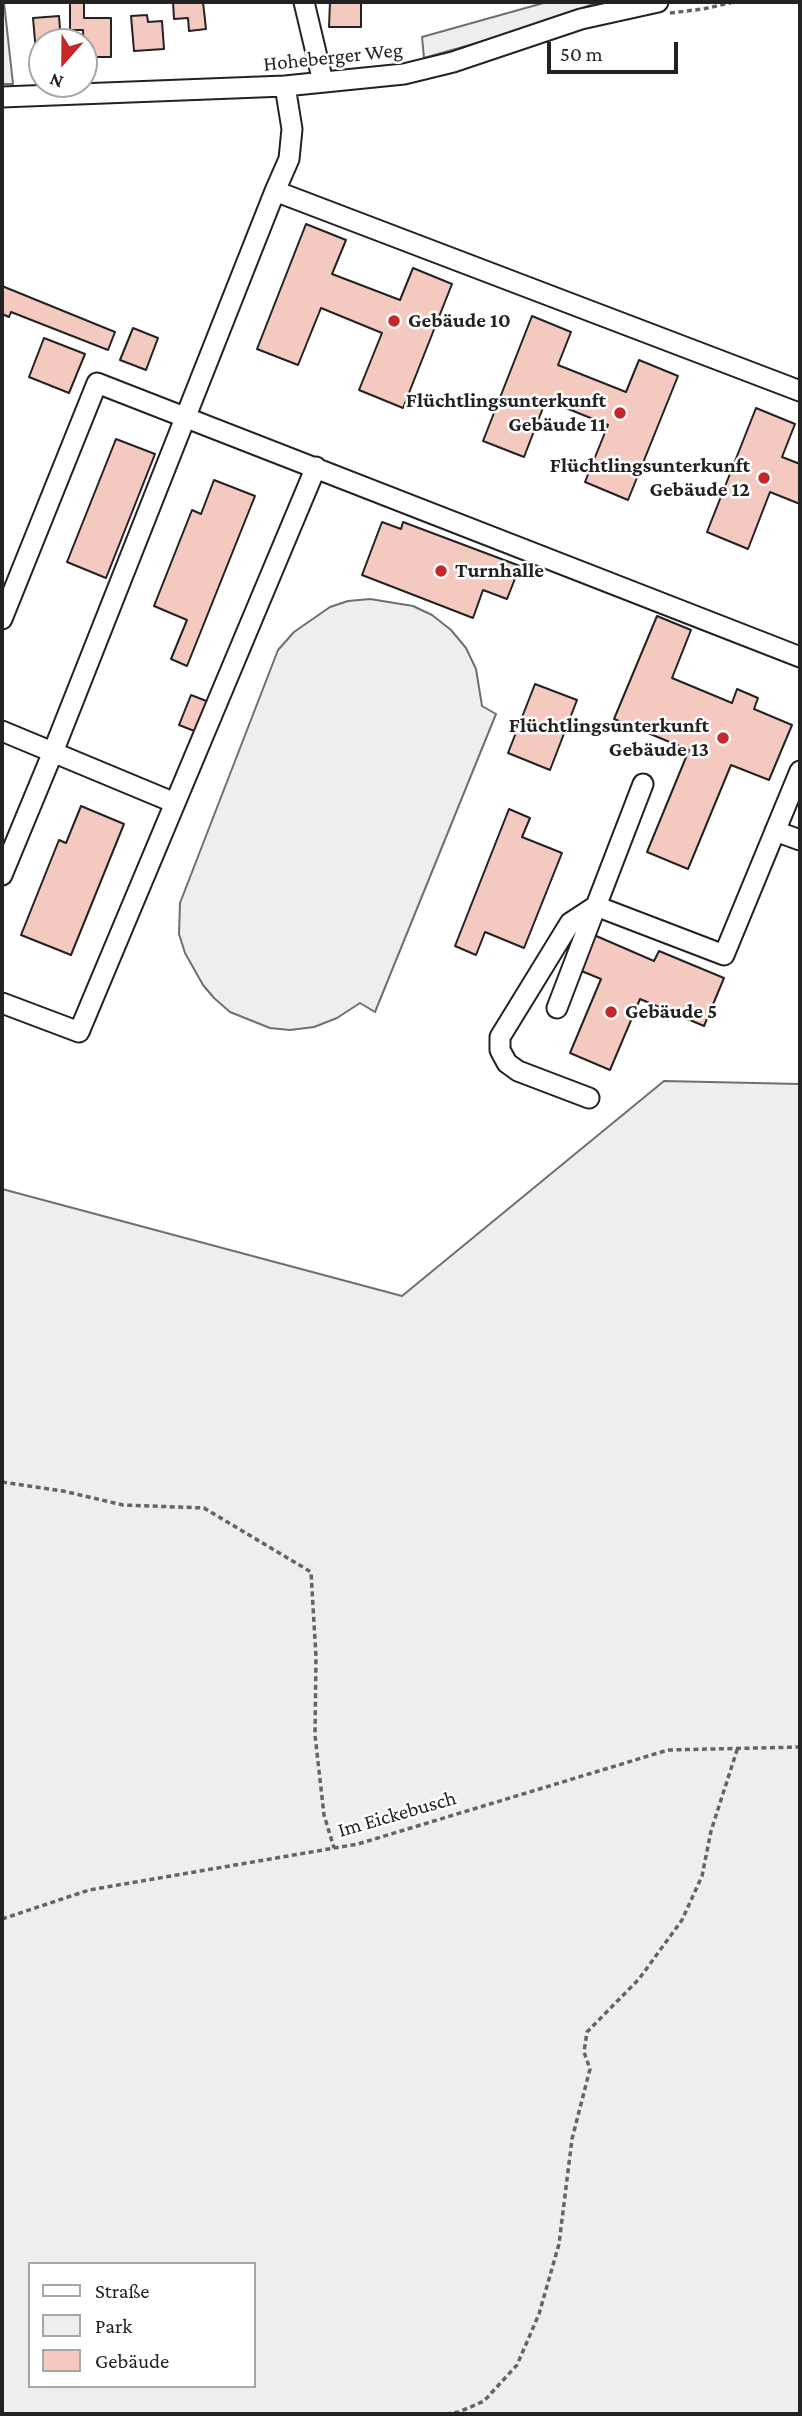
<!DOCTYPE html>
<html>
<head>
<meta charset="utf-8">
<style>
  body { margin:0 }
  #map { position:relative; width:802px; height:2416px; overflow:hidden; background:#fff; font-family:"Crimson Pro",serif }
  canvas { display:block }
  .frame { position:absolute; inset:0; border:4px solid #222; pointer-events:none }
  .legend { position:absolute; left:28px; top:2262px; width:228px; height:126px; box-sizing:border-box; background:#fff; border:2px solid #a7a7a7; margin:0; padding:9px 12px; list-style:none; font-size:21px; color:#222 }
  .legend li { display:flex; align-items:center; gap:14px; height:35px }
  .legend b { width:35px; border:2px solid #a7a7a7 }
  .north { position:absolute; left:28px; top:28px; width:70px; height:70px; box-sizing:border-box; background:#fff; border:2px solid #a7a7a7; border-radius:50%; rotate:201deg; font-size:19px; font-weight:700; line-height:28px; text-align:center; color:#222 }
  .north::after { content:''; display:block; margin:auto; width:24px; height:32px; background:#c62828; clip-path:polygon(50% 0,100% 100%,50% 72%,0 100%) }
  .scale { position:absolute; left:547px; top:42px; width:131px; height:32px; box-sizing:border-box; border:4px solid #222; border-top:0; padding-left:9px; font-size:21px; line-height:24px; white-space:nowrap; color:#222; -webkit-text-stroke:5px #fff; paint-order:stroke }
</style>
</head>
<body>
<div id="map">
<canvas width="802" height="2416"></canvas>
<div class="frame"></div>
<ul class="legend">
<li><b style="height:9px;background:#fff"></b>Straße</li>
<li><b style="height:19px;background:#eee"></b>Park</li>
<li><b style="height:19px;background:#f3c9c0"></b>Gebäude</li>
</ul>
<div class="north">N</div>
<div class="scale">50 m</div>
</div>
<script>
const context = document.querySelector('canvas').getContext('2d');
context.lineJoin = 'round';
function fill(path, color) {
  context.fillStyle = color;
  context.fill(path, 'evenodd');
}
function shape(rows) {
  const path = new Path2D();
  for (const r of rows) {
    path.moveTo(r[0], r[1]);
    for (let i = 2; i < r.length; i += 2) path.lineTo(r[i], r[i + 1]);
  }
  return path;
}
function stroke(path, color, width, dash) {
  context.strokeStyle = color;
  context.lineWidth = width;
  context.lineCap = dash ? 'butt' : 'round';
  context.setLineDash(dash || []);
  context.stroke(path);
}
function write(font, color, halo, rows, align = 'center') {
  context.font = font + ' "Crimson Pro",serif';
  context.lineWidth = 5;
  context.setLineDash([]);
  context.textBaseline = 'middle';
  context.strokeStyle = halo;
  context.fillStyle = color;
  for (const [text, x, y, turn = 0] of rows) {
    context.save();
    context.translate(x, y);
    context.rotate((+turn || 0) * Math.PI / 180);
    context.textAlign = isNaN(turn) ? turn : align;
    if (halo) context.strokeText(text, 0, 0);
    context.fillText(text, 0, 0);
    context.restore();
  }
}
const green = shape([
  [2,2,4,2,13,84,2,84,2,2],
  [547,2,599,2,512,33,424,58,422,37,547,2],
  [370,599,413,606,432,615,451,630,466,648,476,669,482,706,496,714,375,1012,360,1003,337,1018,314,1027,290,1030,270,1028,230,1012,214,998,203,985,185,953,179,934,180,903,278,650,294,632,330,607,348,601,370,599],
  [664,1081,800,1084,800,2414,2,2414,2,1189,402,1296,664,1081],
  [30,2264,254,2264,254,2386,30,2386,30,2264]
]);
fill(green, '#eee');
stroke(green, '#6f6f6f', 2);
const building = shape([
  [70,2,84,2,84,18,111,18,111,57,84,57,83,30,70,30,70,2],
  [173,2,203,2,206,29,189,31,188,18,174,19,173,2],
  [330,2,361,2,361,27,329,27,330,2],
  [147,15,148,22,162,21,164,49,134,51,131,16,147,15],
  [59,16,61,42,42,42,42,52,36,52,33,18,59,16],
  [306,224,346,240,332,274,400,300,413,268,452,284,403,408,359,390,382,333,321,308,298,365,257,349,306,224],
  [2,286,115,332,108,350,11,312,9,317,2,314,2,286],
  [532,316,571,332,558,365,626,392,639,360,678,376,628,500,585,482,608,425,546,400,524,457,483,441,532,316],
  [133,328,158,338,146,370,120,360,133,328],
  [44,338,85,354,69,393,29,377,44,338],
  [756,408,795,424,782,457,800,464,800,504,770,492,748,549,707,532,756,408],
  [116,439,155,454,106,578,67,562,116,439],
  [214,480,255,496,187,666,171,659,187,620,154,606,192,510,201,514,214,480],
  [382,522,401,529,403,522,520,566,507,599,483,590,473,618,362,575,382,522],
  [657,616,691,630,672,678,732,703,737,689,758,698,754,709,792,725,769,780,731,765,688,869,647,852,689,750,614,719,657,616],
  [535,684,577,700,550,770,508,753,535,684],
  [191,695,209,702,197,732,179,725,191,695],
  [81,806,124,824,71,955,21,935,59,840,66,843,81,806],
  [509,809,530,818,522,837,562,853,524,948,485,932,476,955,455,946,509,809],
  [594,935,654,961,659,951,724,978,704,1026,640,999,610,1070,570,1053,601,979,579,970,594,935]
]);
fill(building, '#f3c9c0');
stroke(building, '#222', 2);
const minor = shape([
  [304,2,323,82],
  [2,97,285,86,404,74,453,62,581,19,658,2],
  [275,191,289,159,292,129,285,86],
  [2,619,97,383,800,657],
  [2,731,175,803],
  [643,784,596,906,724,955,800,771],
  [775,831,800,840],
  [2,875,53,752,275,191,800,391],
  [2,1003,79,1032,316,467],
  [557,1008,596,906],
  [589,1098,518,1071,507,1063,500,1050,500,1037,570,923,596,906]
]);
stroke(minor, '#222', 23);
stroke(shape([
  [670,13,703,9,734,2],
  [2,1482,63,1491,123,1505,204,1508,311,1572,316,1657,315,1735,324,1815,334,1848],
  [2,1919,89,1890,358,1844,668,1750,800,1747],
  [446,2414,459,2412,484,2401,517,2365,539,2314,559,2244,572,2139,590,2069,584,2052,587,2032,639,1979,682,1920,702,1876,711,1831,738,1747]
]), '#646464', 3.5, [5, 3.5]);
stroke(minor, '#fff', 19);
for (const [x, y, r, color] of [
  [394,321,7,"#c62828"],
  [620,413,7,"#c62828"],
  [764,478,7,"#c62828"],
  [441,571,7,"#c62828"],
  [723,738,7,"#c62828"],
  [611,1012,7,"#c62828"]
]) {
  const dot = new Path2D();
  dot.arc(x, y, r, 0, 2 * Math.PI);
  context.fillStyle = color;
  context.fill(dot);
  stroke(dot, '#fff', 2.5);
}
write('21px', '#222', '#fff', [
  ["Hoheberger Weg",333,57,-6],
  ["Im Eickebusch",397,1814,-16]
]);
write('bold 21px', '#222', '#fff', [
  ["Gebäude 10",408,321],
  ["Flüchtlingsunterkunft",606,401,"right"],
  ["Gebäude 11",606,425,"right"],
  ["Flüchtlingsunterkunft",750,466,"right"],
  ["Gebäude 12",750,490,"right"],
  ["Turnhalle",455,571],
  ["Flüchtlingsunterkunft",709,726,"right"],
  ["Gebäude 13",709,750,"right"],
  ["Gebäude 5",625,1012]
], 'left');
</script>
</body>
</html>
